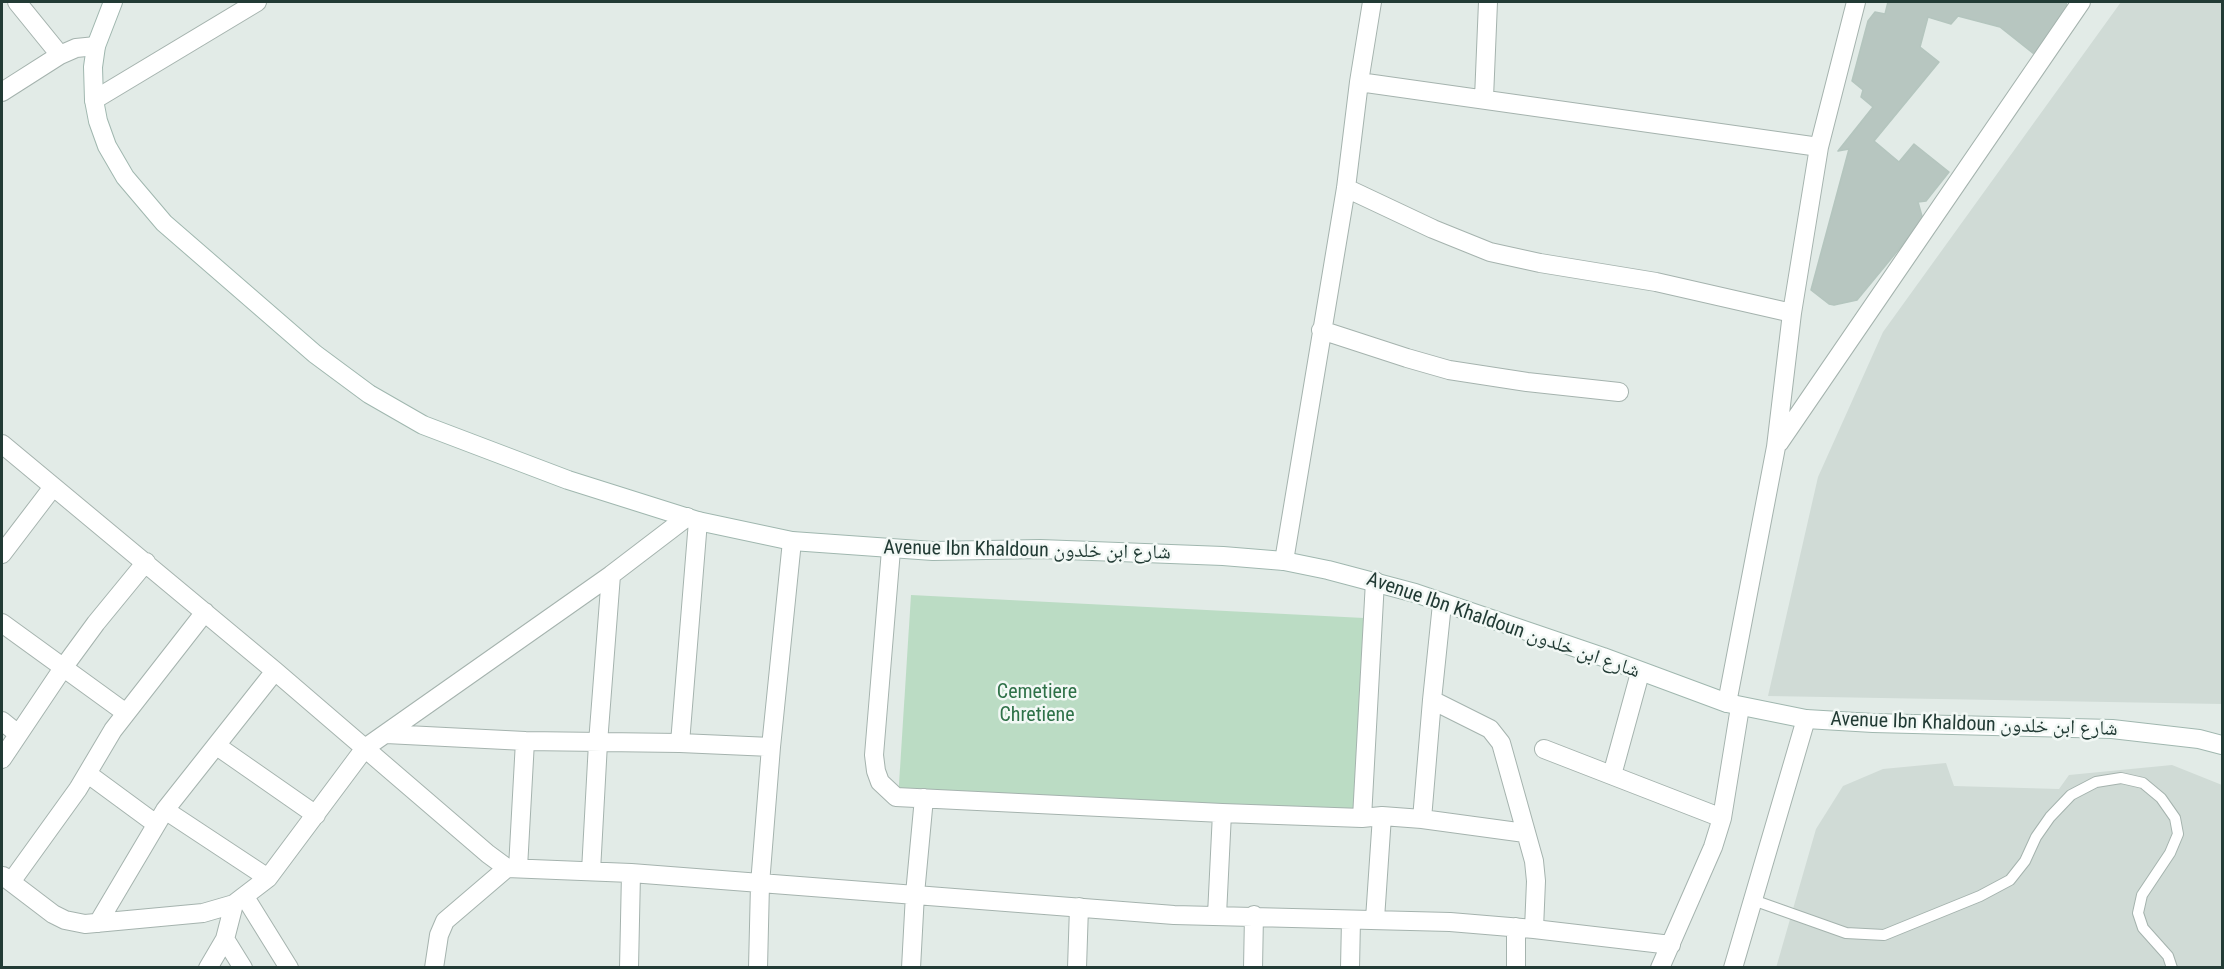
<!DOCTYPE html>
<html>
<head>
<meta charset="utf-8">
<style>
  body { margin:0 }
  #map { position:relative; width:2224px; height:969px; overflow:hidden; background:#e2ebe7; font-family:"Roboto Condensed",sans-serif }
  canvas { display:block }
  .frame { position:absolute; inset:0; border:3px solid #223b35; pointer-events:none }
</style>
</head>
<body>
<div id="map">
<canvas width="2224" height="969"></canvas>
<div class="frame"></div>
</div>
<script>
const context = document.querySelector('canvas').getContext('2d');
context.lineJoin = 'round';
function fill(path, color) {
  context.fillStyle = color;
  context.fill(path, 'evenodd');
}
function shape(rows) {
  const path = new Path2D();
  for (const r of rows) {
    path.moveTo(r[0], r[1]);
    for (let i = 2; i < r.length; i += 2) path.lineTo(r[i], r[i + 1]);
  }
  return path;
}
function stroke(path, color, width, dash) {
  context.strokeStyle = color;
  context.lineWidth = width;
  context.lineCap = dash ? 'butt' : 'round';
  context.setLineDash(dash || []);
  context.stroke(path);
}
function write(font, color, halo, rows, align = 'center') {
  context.font = font + ' "Roboto Condensed","Noto Naskh Arabic",sans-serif';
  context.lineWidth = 5;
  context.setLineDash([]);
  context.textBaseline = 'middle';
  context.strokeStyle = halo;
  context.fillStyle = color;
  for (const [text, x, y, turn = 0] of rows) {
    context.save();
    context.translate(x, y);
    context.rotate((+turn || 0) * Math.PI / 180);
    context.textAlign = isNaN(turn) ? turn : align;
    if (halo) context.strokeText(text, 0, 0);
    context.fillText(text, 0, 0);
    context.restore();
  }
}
fill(shape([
  [2121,2,2222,2,2222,704,1768,696,1818,477,1883,332],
  [1946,763,1954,786,2059,789,2069,775,2172,765,2222,785,2222,967,1776,968,1816,829,1843,786,1883,769]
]), '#d0dbd6');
fill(shape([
  [911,595,1364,618,1356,822,898,800]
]), '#bbdcc4');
const building = shape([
  [1888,2,2066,2,2068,12,2034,54,2000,27,1958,16,1951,24,1928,17,1920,47,1939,62,1874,141,1899,162,1914,144,1949,172,1926,201,1918,202,1923,220,1857,300,1834,305,1829,304,1811,290,1849,149,1838,151,1873,107,1861,97,1863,90,1852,81,1868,21,1875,12,1885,14,1888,2]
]);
fill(building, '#b7c6c0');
stroke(building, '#b4c5be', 1.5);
const lane = shape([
  [1753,900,1846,933,1884,935,1980,896,2010,880,2025,861,2036,837,2050,817,2071,795,2096,782,2121,778,2143,783,2161,798,2175,818,2178,834,2170,853,2142,895,2138,913,2143,928,2168,956,2172,968]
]);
const street = shape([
  [17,2,60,55],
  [1359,82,1819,147],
  [2,92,60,55,76,48,96,46],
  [1484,98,1488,2],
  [94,100,257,2],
  [1346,188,1433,229,1490,252,1540,263,1656,282,1792,313],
  [1321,330,1407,358,1449,370,1527,382,1619,392],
  [1779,443,2081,2],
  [2,444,275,671,488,854,507,868,631,873,1174,915,1450,922,1534,929,1671,945],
  [891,550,874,755,876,771,880,782,896,797,1222,813,1362,818,1382,816,1422,819,1525,833],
  [2,554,53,487],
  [1284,561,1346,188,1359,82,1372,2],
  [2,623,126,713],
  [1432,700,1490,729,1501,743,1534,861,1536,881,1534,929],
  [1727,703,1776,447,1792,313,1819,147,1856,2],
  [2,721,18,734],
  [386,734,525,741,680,743,771,747],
  [680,743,698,521],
  [217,746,316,815],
  [1544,749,1722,818],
  [2,759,63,668,96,623,146,562],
  [88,774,156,824],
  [1612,775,1640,673],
  [165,810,268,878],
  [1362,818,1375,581],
  [1422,819,1432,700,1442,604],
  [518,868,525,741],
  [591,871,598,743,611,575],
  [3,876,53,914,65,920,85,924,203,913,234,904],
  [11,882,78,789,113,730,205,612],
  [245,897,289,968],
  [1217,915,1222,813],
  [1375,919,1382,816],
  [98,923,165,810,275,671],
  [1516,927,1516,968],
  [225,939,243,968],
  [208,968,225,939,234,904,268,878,365,748,611,575,687,517],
  [434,968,439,935,445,921,507,868],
  [629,968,631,873],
  [758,968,760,884,771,747,792,541],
  [911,968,915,894,924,798],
  [1077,968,1079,907],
  [1253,968,1254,915],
  [1350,968,1351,920],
  [1660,968,1713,847,1722,818,1740,707],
  [1733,968,1806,719]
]);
const secondary = shape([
  [113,2,96,46,93,67,94,100,98,121,107,146,125,177,164,223,315,354,369,394,423,425,568,480,698,521,792,541,933,551,1040,549,1223,556,1284,561,1328,570,1415,593,1603,657,1727,703,1806,719,1873,723,2112,729,2199,739,2222,745]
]);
stroke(lane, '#a5b3ae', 12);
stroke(street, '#a5b3ae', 20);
stroke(secondary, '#a0b7af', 20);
stroke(lane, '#fff', 10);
stroke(street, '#fff', 18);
stroke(secondary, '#fff', 18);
write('20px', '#223b35', '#f2f8f5', [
  ["Avenue Ibn Khaldoun شارع ابن خلدون",1027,551,1],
  ["Avenue Ibn Khaldoun شارع ابن خلدون",1503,626,19],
  ["Avenue Ibn Khaldoun شارع ابن خلدون",1974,725,2]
]);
write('20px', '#2e7148', '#f2f8f5', [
  ["Cemetiere",1037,693],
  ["Chretiene",1037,716]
]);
</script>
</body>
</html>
